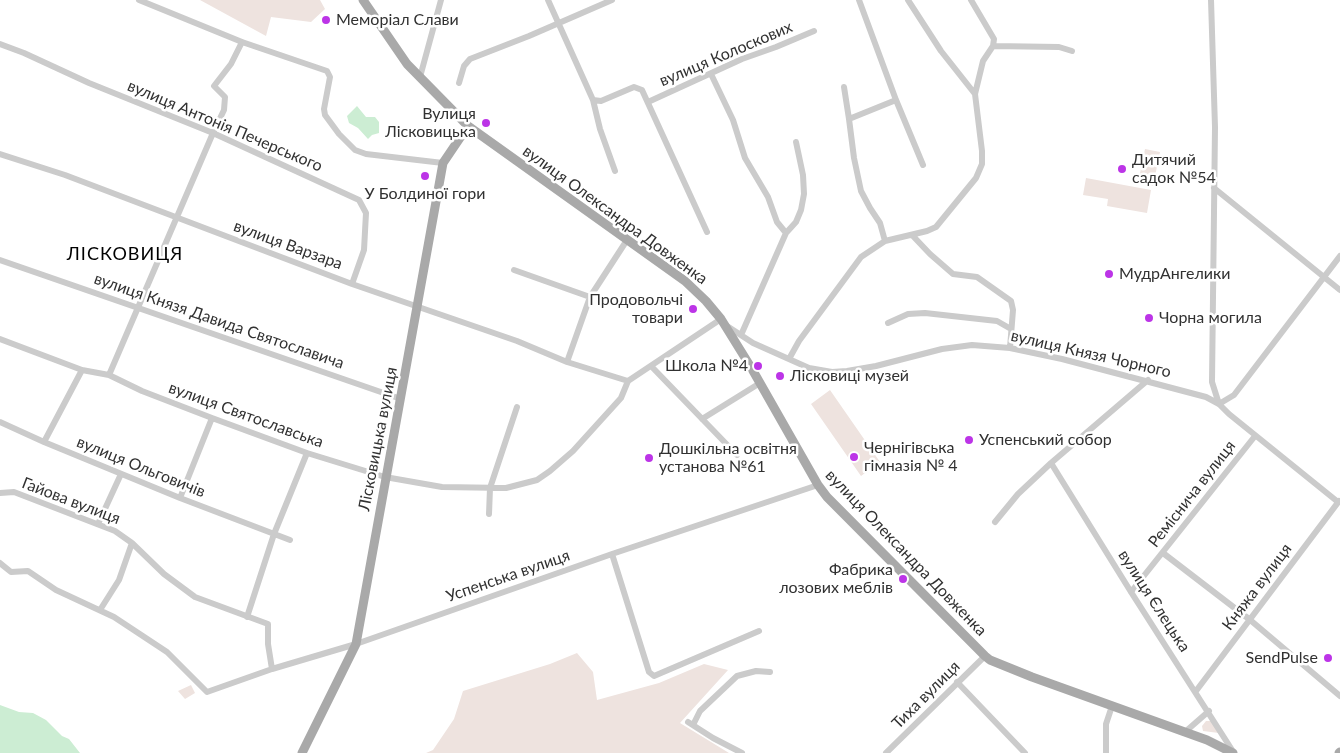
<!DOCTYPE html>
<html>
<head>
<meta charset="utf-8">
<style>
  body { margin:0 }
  canvas { display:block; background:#fff }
</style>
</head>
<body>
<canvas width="1340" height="753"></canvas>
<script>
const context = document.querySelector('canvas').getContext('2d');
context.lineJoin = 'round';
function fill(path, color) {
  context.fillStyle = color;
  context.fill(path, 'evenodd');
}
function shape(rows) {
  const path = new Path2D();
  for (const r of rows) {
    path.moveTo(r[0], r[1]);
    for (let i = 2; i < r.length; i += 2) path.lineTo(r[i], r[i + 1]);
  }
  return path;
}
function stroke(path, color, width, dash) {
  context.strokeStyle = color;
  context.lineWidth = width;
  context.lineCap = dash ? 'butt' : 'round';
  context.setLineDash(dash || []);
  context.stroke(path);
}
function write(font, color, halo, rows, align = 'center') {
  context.font = font + ' Lato,sans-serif';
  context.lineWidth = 5;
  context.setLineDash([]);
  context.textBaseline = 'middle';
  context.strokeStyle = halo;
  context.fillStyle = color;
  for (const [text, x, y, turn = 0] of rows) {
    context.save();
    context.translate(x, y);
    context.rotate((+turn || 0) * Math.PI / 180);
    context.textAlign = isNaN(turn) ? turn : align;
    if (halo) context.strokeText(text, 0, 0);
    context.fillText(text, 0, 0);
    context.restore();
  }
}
fill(shape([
  [200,0,320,0,325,9,311,22,271,17,266,36],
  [1145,149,1160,152,1153,186,1138,183],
  [1086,178,1151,190,1147,213,1107,206,1108,199,1083,195],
  [830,390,880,462,861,476,811,404],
  [577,653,593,672,597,700,659,683,704,664,728,670,680,723,729,753,426,753,433,750,454,719,463,691,550,664],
  [191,685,195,693,185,699,178,691],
  [1206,721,1211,721,1219,733,1203,731,1202,726]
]), '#eee3df');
fill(shape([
  [357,106,366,117,375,117,379,122,379,133,372,135,368,139,358,128,349,123,347,116],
  [0,705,19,712,33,713,46,720,62,736,69,739,80,753,0,753]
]), '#ccedd3');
stroke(shape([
  [139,0,242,42,327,71,330,77,324,109,325,115,339,134,355,150,366,154,443,163],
  [548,0,593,100,600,129,615,171],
  [859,0,896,100,923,165],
  [908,0,941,51,975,94],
  [1211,0,1215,127,1212,382,1219,404,1234,395,1340,256],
  [0,44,24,53,89,83,213,133,359,200,366,213,364,250,352,284],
  [993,46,1059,47,1072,51],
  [711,74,733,120,745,158,768,197,777,222,786,233],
  [420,77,441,0],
  [459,83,464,66,470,59,529,36,612,0],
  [844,87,849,119],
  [593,100,601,101,634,87,642,90,707,232],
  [648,102,742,59,776,47,814,31],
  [0,154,65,175,352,284,517,341,567,362,628,381],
  [1214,188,1340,290],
  [912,235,930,254,953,274,977,277,1011,301,1013,310,1010,348],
  [885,241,880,223,870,208,861,191,854,158,849,119,896,100],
  [0,260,401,399],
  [514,270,590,297],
  [888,323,908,314,925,313,997,321,1011,329],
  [727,326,753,343,809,368,832,372,847,371,876,366,942,349,972,345,1010,348,1062,359,1206,397,1219,404,1229,414,1338,502],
  [741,335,786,233,796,222,801,210,804,194,803,175,796,142],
  [0,339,82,370,109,375,142,391,212,418,307,453,385,477,442,487,506,488,537,480,550,471,573,451,621,398,628,381,721,319],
  [789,359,799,341,861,257,885,241,927,231,936,227,976,178,982,164,982,151,975,94,983,61,993,46,994,39,971,0],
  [567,362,590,297,627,240],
  [652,367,737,455],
  [109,375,213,133,224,110,225,97,214,86,231,64,242,42],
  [702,419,760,383],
  [0,422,44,442,180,498,290,540],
  [44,442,82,370],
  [1051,463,1131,592,1234,753],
  [0,493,14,492,115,531,132,543,164,574,195,597,268,624,268,644,272,669],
  [180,498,212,418],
  [489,514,490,488,517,407],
  [995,522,1018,494,1051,463,1148,380],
  [98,524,121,474],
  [1163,553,1249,619,1340,696],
  [612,554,649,672,654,676,759,631],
  [0,563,11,572,28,571,56,590,114,617,167,652,207,692,272,669,356,644,612,554,818,485],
  [1131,592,1255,436],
  [100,610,119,580,132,543],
  [247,617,274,534,307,453],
  [957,682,1025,753],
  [1196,691,1339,501],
  [688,722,713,738,742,753],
  [693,725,700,711,737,676,756,671,770,672],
  [1185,732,1209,711],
  [886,753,985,656],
  [1106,753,1106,724,1112,706]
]), '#cbcbcb', 6);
stroke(shape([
  [363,0,407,64,468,126,685,281,706,301,721,319,752,369,818,485,827,497,985,656,990,660,1032,677,1207,740,1233,753],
  [302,753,356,644,443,163,468,126],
  [1339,753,1340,752]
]), '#a9a9a9', 9);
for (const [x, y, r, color] of [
  [326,20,5,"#bc34e7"],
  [486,123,5,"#bc34e7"],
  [1122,169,5,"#bc34e7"],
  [425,176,5,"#bc34e7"],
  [1109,274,5,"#bc34e7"],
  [693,309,5,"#bc34e7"],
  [1149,318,5,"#bc34e7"],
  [758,366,5,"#bc34e7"],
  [780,376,5,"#bc34e7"],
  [969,440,5,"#bc34e7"],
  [854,457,5,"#bc34e7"],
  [649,458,5,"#bc34e7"],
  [903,579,5,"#bc34e7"],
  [1328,658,5,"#bc34e7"]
]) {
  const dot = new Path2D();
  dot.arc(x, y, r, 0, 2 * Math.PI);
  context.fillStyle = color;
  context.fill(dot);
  stroke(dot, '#fff', 2);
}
write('16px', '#313131', '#fff', [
  ["Меморіал Слави",336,20],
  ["Вулиця",476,114,"right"],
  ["Лісковицька",476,132,"right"],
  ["Дитячий",1132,160],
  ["садок №54",1132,178],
  ["У Болдиної гори",425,194,"center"],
  ["МудрАнгелики",1119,274],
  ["Продовольчі",683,300,"right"],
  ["товари",683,318,"right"],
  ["Чорна могила",1159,318],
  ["Школа №4",748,366,"right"],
  ["Лісковиці музей",790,376],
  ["Успенський собор",979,440],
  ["Чернігівська",864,448],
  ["гімназія № 4",864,466],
  ["Дошкільна освітня",659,449],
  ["установа №61",659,467],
  ["Фабрика",893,570,"right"],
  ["лозових меблів",893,588,"right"],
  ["SendPulse",1318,658,"right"]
], 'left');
write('16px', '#313131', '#fff', [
  ["вулиця Колоскових",726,54,-23],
  ["вулиця Антонія Печерського",225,126,23],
  ["вулиця Олександра Довженка",615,215,36],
  ["вулиця Варзара",288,245,20],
  ["вулиця Князя Давида Святославича",219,321,19],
  ["вулиця Князя Чорного",1091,354,13],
  ["вулиця Святославська",246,415,20],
  ["Лісковицька вулиця",378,439,-79],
  ["вулиця Ольговичів",141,467,22],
  ["Реміснича вулиця",1192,494,-52],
  ["Гайова вулиця",71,501,21],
  ["вулиця Олександра Довженка",906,553,46],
  ["Успенська вулиця",508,576,-19],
  ["Княжа вулиця",1257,587,-53],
  ["вулиця Єлецька",1154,601,57],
  ["Тиха вулиця",926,695,-45]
]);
context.letterSpacing = '1px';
write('18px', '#000', '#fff', [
  ["ЛІСКОВИЦЯ",125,254]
]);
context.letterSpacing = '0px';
</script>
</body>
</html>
